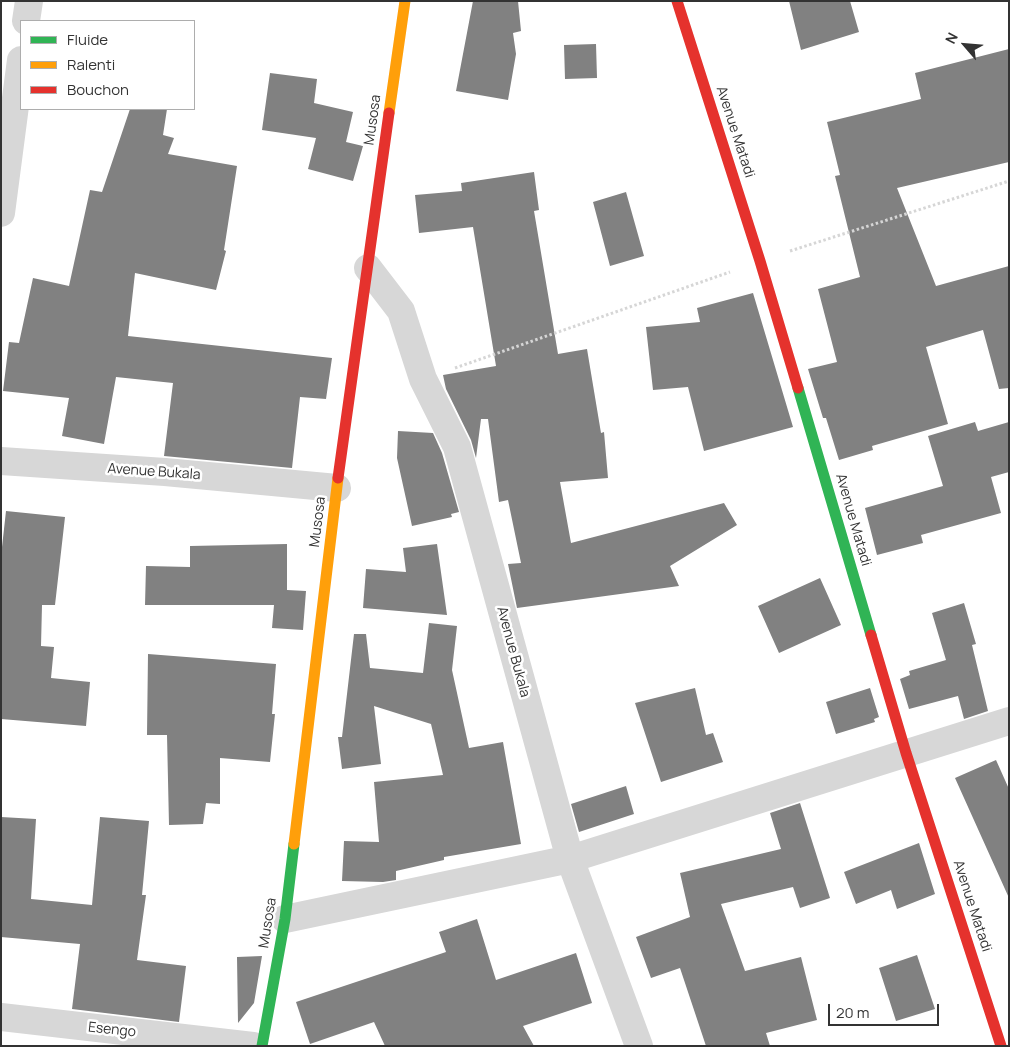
<!DOCTYPE html>
<html>
<head>
<meta charset="utf-8">
<style>
  body { margin:0 }
  #map { position:relative; width:1010px; height:1047px; overflow:hidden; background:#fff; font-family:Manrope,sans-serif }
  canvas { display:block }
  .frame { position:absolute; inset:0; border:2px solid #333; pointer-events:none }
  .legend { position:absolute; left:20px; top:20px; width:175px; height:90px; box-sizing:border-box; background:#fff; border:1px solid #adadad; margin:0; padding:6px 9px; list-style:none; font-size:15px; color:#333 }
  .legend li { display:flex; align-items:center; gap:10px; height:25px }
  .legend b { width:25px; border:1px solid #adadad }
  .north { position:absolute; left:940px; top:20px; width:50px; height:50px; -webkit-text-stroke:4px #fff; paint-order:stroke; rotate:297deg; font-size:14px; font-weight:700; line-height:20px; text-align:center; color:#333 }
  .north::after { content:''; display:block; margin:auto; width:18px; height:22px; background:#333; clip-path:polygon(50% 0,100% 100%,50% 72%,0 100%) }
  .scale { position:absolute; left:828px; top:1004px; width:111px; height:22px; box-sizing:border-box; border:2px solid #333; border-top:0; padding-left:6px; font-size:15px; line-height:18px; white-space:nowrap; color:#333; -webkit-text-stroke:4px #fff; paint-order:stroke }
</style>
</head>
<body>
<div id="map">
<canvas width="1010" height="1047"></canvas>
<div class="frame"></div>
<ul class="legend">
<li><b style="height:6px;background:#30b455"></b>Fluide</li>
<li><b style="height:6px;background:#ff9f0a"></b>Ralenti</li>
<li><b style="height:6px;background:#e5322d"></b>Bouchon</li>
</ul>
<div class="north">N</div>
<div class="scale">20 m</div>
</div>
<script>
const context = document.querySelector('canvas').getContext('2d');
context.lineJoin = 'round';
function fill(path, color) {
  context.fillStyle = color;
  context.fill(path, 'evenodd');
}
function shape(rows) {
  const path = new Path2D();
  for (const r of rows) {
    path.moveTo(r[0], r[1]);
    for (let i = 2; i < r.length; i += 2) path.lineTo(r[i], r[i + 1]);
  }
  return path;
}
function stroke(path, color, width, dash) {
  context.strokeStyle = color;
  context.lineWidth = width;
  context.lineCap = dash ? 'butt' : 'round';
  context.setLineDash(dash || []);
  context.stroke(path);
}
function write(font, color, halo, rows, align = 'center') {
  context.font = font + ' Manrope,sans-serif';
  context.lineWidth = 5;
  context.setLineDash([]);
  context.textBaseline = 'middle';
  context.strokeStyle = halo;
  context.fillStyle = color;
  for (const [text, x, y, turn = 0] of rows) {
    context.save();
    context.translate(x, y);
    context.rotate((+turn || 0) * Math.PI / 180);
    context.textAlign = isNaN(turn) ? turn : align;
    if (halo) context.strokeText(text, 0, 0);
    context.fillText(text, 0, 0);
    context.restore();
  }
}
fill(shape([
  [473,1,518,1,521,31,513,33,516,54,508,100,456,91],
  [789,1,850,1,859,32,801,50],
  [596,44,597,78,565,79,564,45],
  [1009,49,1009,162,897,188,936,286,1009,266,1009,388,999,389,983,330,926,347,948,424,872,446,873,450,839,460,826,418,823,418,808,369,837,362,818,289,860,277,835,176,840,175,827,122,921,99,915,73],
  [270,73,317,79,314,103,353,112,346,142,363,146,353,181,308,169,316,138,262,130],
  [130,109,167,109,163,135,174,138,168,154,237,166,224,250,226,251,216,290,135,273,128,336,332,358,326,399,300,397,292,468,164,456,173,383,116,377,104,444,62,436,69,398,3,391,9,342,19,343,33,278,69,286,90,190,102,192],
  [534,172,539,210,534,211,558,354,587,349,601,433,604,432,608,478,560,482,571,543,724,503,737,525,670,566,679,586,517,608,508,564,521,563,508,500,499,502,488,419,481,419,476,458,471,440,446,389,443,375,496,366,473,227,419,233,415,195,462,191,461,183],
  [626,192,644,256,610,266,593,202],
  [753,293,793,427,704,451,688,387,653,390,646,327,700,322,697,308],
  [975,422,978,431,1009,422,1009,472,991,477,1001,513,921,535,923,543,877,555,865,508,943,486,928,436],
  [398,431,433,433,442,453,459,512,451,514,452,517,412,526,397,458],
  [6,511,65,517,55,605,42,605,41,646,54,647,51,678,90,682,86,726,1,719,1,556],
  [287,544,287,590,306,591,303,630,272,628,274,605,145,605,146,566,190,567,190,546],
  [437,544,447,615,363,608,366,569,406,572,403,548],
  [820,578,841,625,779,653,758,606],
  [964,603,976,644,972,645,988,711,964,719,958,696,909,709,900,679,910,675,909,671,946,660,932,613],
  [429,623,457,626,452,670,469,748,503,742,521,844,444,857,444,860,396,871,396,880,383,882,342,881,344,841,379,842,374,782,443,775,431,724,374,706,381,764,342,769,338,737,342,737,354,634,366,634,370,668,423,673],
  [148,654,276,664,272,714,275,714,270,762,220,758,220,804,206,803,203,824,169,825,167,735,147,735],
  [695,688,706,735,713,733,723,762,661,782,635,703],
  [870,688,879,717,874,719,875,722,836,734,826,702],
  [996,760,1009,789,1009,898,955,778],
  [626,786,634,814,579,832,571,804],
  [800,803,830,898,800,908,793,887,721,904,745,971,801,957,817,1020,766,1033,770,1046,706,1046,680,968,651,978,636,937,690,917,680,873,781,849,770,813],
  [1,817,36,819,31,899,92,905,100,817,149,821,142,895,146,895,137,960,186,966,179,1022,72,1009,80,944,1,937],
  [919,843,935,894,897,909,891,890,856,904,844,872],
  [477,919,496,980,576,953,592,1003,523,1026,534,1046,385,1046,374,1022,310,1044,296,1002,446,952,439,932],
  [917,955,935,1009,896,1021,879,968],
  [262,956,254,1003,238,1023,237,957]
]), '#818181');
stroke(shape([
  [790,251,1009,181],
  [455,368,730,272]
]), '#d6d6d6', 3, [2.5, 2.5]);
stroke(shape([
  [26,21,29,1],
  [1,213,21,60],
  [368,268,401,311,423,379,457,447,570,859,639,1046],
  [1,461,165,472,337,488],
  [285,919,570,859,1009,721],
  [1,1017,253,1046]
]), '#d7d7d7', 28);
stroke(shape([
  [798,388,871,635],
  [262,1046,285,919,294,844]
]), '#30b455', 11);
stroke(shape([
  [389,113,405,1],
  [294,844,338,478]
]), '#ff9f0a', 11);
stroke(shape([
  [677,1,760,261,798,388],
  [338,478,389,113],
  [871,635,906,753,1001,1046]
]), '#e5322d', 11);
write('14px', '#333', '#fff', [
  ["Musosa",373,120,-82],
  ["Avenue Matadi",735,132,72],
  ["Avenue Bukala",154,472,4],
  ["Avenue Matadi",853,520,74],
  ["Musosa",318,522,-83],
  ["Avenue Bukala",513,652,75],
  ["Avenue Matadi",972,906,72],
  ["Musosa",268,923,-81],
  ["Esengo",112,1030,6]
]);
</script>
</body>
</html>
